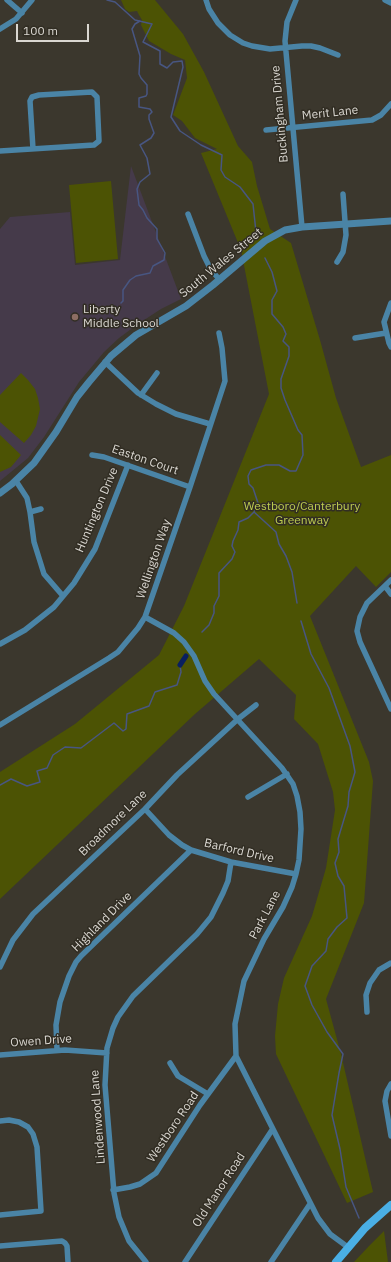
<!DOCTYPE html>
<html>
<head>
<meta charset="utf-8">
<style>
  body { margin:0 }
  #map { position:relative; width:391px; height:1262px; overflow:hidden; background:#3b372d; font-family:"IBM Plex Sans",sans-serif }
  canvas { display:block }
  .scale { position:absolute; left:16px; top:24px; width:73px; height:18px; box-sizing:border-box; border:2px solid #dad7d1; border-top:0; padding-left:5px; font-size:12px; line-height:14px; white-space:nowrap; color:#dad7d1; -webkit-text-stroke:3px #312d23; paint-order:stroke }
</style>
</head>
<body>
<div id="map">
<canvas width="391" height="1262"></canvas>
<div class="scale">100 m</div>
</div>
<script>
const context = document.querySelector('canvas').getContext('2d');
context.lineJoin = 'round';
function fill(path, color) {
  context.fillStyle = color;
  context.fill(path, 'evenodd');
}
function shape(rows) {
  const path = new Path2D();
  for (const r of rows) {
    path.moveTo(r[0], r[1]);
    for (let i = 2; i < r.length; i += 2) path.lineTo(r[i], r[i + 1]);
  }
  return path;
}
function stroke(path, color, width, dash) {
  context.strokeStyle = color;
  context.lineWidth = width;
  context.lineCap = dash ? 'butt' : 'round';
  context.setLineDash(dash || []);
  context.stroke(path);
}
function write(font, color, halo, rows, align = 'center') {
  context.font = font + ' "IBM Plex Sans",sans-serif';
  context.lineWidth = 3;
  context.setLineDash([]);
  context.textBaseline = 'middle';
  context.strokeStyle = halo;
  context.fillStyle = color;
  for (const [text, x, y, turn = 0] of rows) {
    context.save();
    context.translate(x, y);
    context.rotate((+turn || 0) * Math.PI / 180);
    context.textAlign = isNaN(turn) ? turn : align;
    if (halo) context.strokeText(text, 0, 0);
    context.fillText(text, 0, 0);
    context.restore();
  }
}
fill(shape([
  [131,166,181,299,161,309,138,324,119,338,104,352,79,382,44,437,28,458,0,481,0,229,10,217,70,212,75,265,120,260]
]), '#453a4a');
fill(shape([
  [121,0,155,0,183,34,204,72,238,146,252,162,257,186,270,229,291,243,320,340,336,398,361,467,391,455,391,572,376,587,356,566,310,616,369,762,373,781,364,903,326,999,341,1054,373,1192,347,1203,276,1054,275,1036,278,1004,284,978,312,916,326,868,335,810,333,792,318,744,294,719,296,695,259,659,195,714,0,899,0,772,75,724,159,655,184,606,269,394,241,250,201,153,217,149,195,138,182,121,173,115,187,78,185,60,171,54,149,41,141,25,142,20,139,15,137,11,129,12,125,9],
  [111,181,118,259,76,263,69,185],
  [21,373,28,380,35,389,38,398,40,409,36,426,31,435,24,443,0,422,0,395],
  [0,435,21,455,11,467,0,472],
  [384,1231,388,1262,354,1262,369,1246]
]), '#4c5304');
stroke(shape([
  [107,0,115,2,135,20,152,24,143,42,160,51,160,64,167,68,173,62,182,61,183,67,171,117,180,131,201,145,222,155,221,170,225,177,240,187,253,204,256,232],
  [121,303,123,301,123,290,130,280,136,276,150,273,153,266,164,260,165,253,157,239,157,229,147,218,143,210,139,205,137,189,140,182,150,174,147,158,140,145,151,138,154,133,149,119,149,115,152,112,150,109,139,107,139,98,146,96,147,94,147,85,141,78,139,74,140,56,132,29,135,24,140,21],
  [254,512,276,532,279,544,286,556,292,572,297,603],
  [301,621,311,654,329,688,350,746,355,772,349,792,348,806,338,839,339,852,335,863,338,876,344,886,347,918,337,927,328,939,326,951,312,966,305,986,312,1005,327,1032,343,1054,339,1073,332,1115,340,1149,346,1187,359,1218],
  [202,632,209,625,214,613,214,606,219,596,219,573,232,559,235,552,232,546,233,541,238,530,239,522,248,518,254,512,258,503,253,488,249,484,248,476,251,470,266,465,279,465,290,471,296,471,303,455,302,435,298,430,285,400,281,388,281,379,289,356,289,347,283,341,286,334,283,327,272,314,272,300,277,291,272,272,265,258],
  [0,785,11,779,27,786,40,782,37,771,47,768,53,755,65,747,81,748,114,723,123,731,126,729,127,714,149,706,155,692,177,685,181,672,180,665]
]), '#485682', 1.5);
stroke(shape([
  [180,665,186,656]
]), '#091f60', 5);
stroke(shape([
  [7,0,22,13],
  [206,0,209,9,218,23,230,35,243,43,252,46,270,49,302,46,311,46,320,48,338,55],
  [296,0,287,22,285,41,302,227],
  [385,0,391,3],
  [0,29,16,19,32,0],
  [266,130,372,120,381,115,391,104],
  [0,151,94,145,99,141,97,97,92,92,39,95,32,97,30,101,33,149],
  [188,214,204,256,211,270,220,280],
  [337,262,343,252,346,235,343,194],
  [391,303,384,322,389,343,391,347],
  [355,338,386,333],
  [105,362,138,393,156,404,176,414,210,424],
  [141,395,157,373],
  [92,455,104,457,190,487],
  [16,481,27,498,30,512,34,542,44,574,63,596],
  [30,512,41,509],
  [391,580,367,603,360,617,357,631,360,642,391,709],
  [385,586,391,594],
  [145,617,174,633,184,642,194,656,205,681,214,694,282,768,293,784,297,796,300,812,301,829,299,860,296,874,292,887,283,907,264,939,244,981,235,1024,236,1056,318,1218,330,1234,349,1248],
  [0,644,25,630,54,607,74,583,95,549,128,465],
  [0,725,109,658,118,652,138,628,145,617,190,487,225,381,222,348,219,333],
  [248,797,287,774],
  [145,809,169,835,182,845,191,850,231,862,296,874],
  [0,967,13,940,33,914,145,809,177,775,238,719,256,705],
  [367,1012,366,995,370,983,379,970,391,963],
  [57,1050,56,1025,60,1002,69,976,76,962,81,956,191,850],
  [0,1055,65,1050,107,1053],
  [170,1063,178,1076,208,1094],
  [391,1084,387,1091,385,1101,391,1136],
  [0,1121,9,1120,19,1122,28,1127,33,1134,37,1147,41,1211,0,1215],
  [113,1190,130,1187,140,1184,156,1173,200,1105,236,1056],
  [0,1246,62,1241,65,1243,67,1246,68,1262],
  [146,1262,129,1241,119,1217,114,1193,105,1085,107,1048,113,1028,118,1017,133,996,197,934,211,917,223,893,228,881,231,862],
  [185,1262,272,1130],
  [271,1262,310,1204]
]), '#4a84a6', 5.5);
stroke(shape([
  [0,493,12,484,34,463,56,432,77,397,89,382,111,356,136,335,186,306,213,285,265,241,285,230,302,227,391,221]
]), '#4a84a6', 7);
stroke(shape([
  [336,1262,365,1228,391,1205]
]), '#4aafe5', 8);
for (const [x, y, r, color] of [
  [75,317,4,"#8d6e63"]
]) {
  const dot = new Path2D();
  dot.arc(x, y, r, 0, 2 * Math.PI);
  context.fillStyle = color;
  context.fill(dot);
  stroke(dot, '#312d23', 1.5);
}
write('12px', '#dad7d1', '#312d23', [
  ["Merit Lane",330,113,-6],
  ["Buckingham Drive",280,114,-95],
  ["South Wales Street",221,263,-39],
  ["Easton Court",145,460,19],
  ["Huntington Drive",97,510,-67],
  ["Wellington Way",154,559,-71],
  ["Broadmore Lane",113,823,-44],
  ["Barford Drive",239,851,13],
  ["Park Lane",265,915,-62],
  ["Highland Drive",102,922,-45],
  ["Owen Drive",41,1041,-4],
  ["Lindenwood Lane",98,1117,-94],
  ["Westboro Road",173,1127,-56],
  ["Old Manor Road",219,1190,-57]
]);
write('12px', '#dad7d1', '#312d23', [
  ["Liberty",83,310],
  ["Middle School",83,324]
], 'left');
write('12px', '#becd50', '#312d23', [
  ["Westboro/Canterbury",302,507],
  ["Greenway",302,521]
]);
</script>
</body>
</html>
